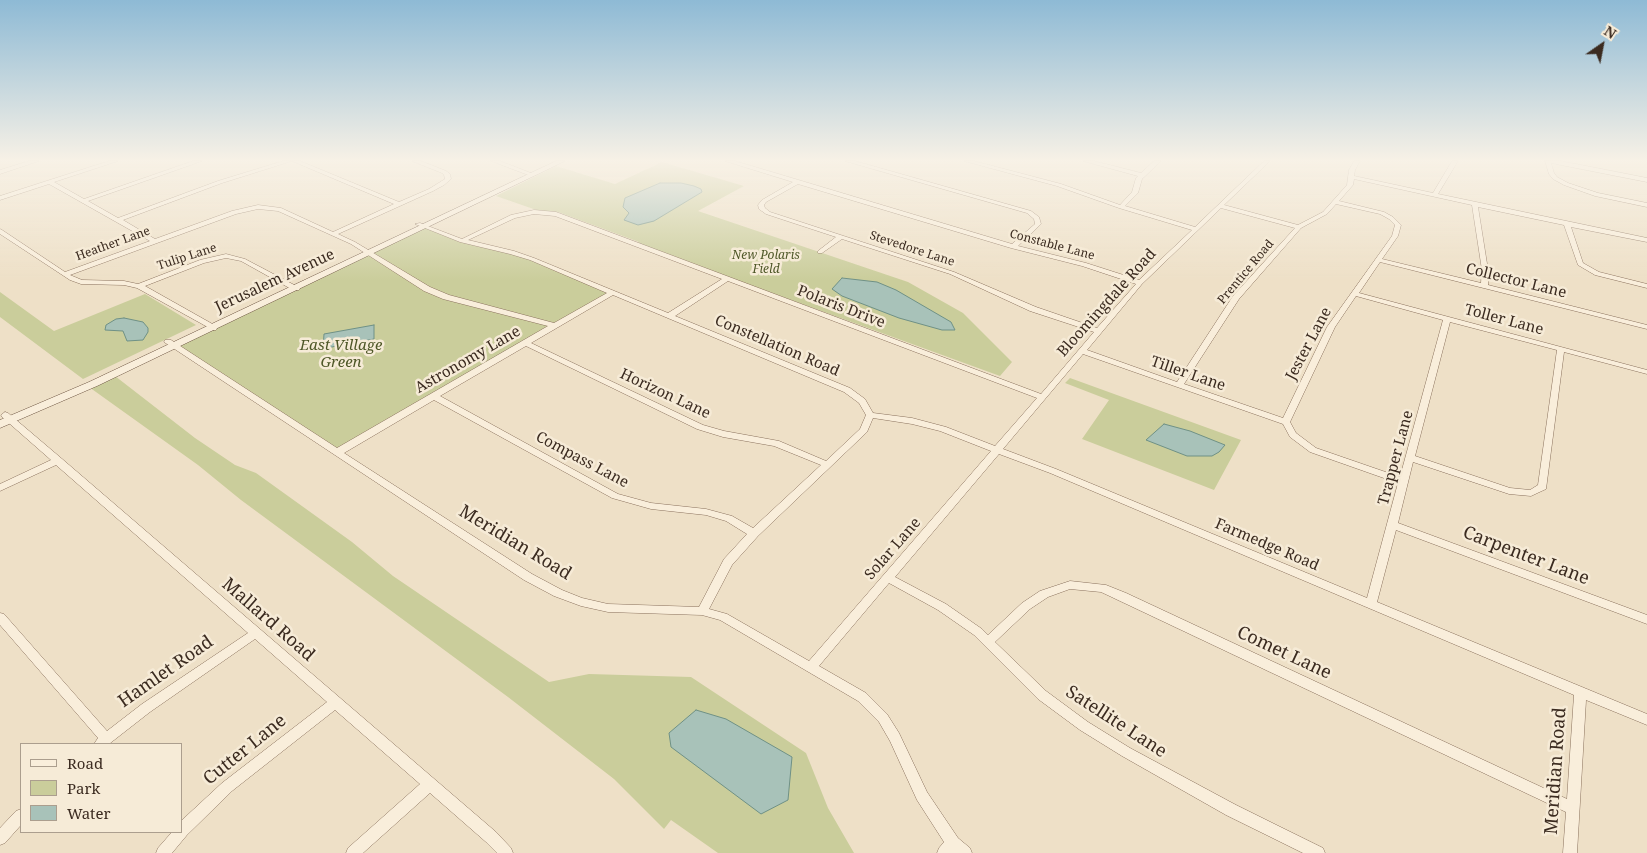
<!DOCTYPE html>
<html>
<head>
<meta charset="utf-8">
<style>
  body { margin:0 }
  #map { position:relative; width:1647px; height:853px; overflow:hidden; background:#eee0c7; font-family:"Noto Serif",serif }
  canvas { display:block }
  .legend { position:absolute; left:20px; top:743px; width:162px; height:90px; box-sizing:border-box; background:#f6ebd7; border:1px solid #ab9e8e; margin:0; padding:6px 9px; list-style:none; font-size:15px; color:#3b2b20 }
  .legend li { display:flex; align-items:center; gap:10px; height:25px }
  .legend b { width:25px; border:1px solid #ab9e8e }
  .north { position:absolute; left:1577px; top:20px; width:50px; height:50px; -webkit-text-stroke:4px #f6ebd7; paint-order:stroke; rotate:33deg; font-size:14px; font-weight:700; line-height:20px; text-align:center; color:#3b2b20 }
  .north::after { content:''; display:block; margin:auto; width:18px; height:22px; background:#3b2b20; clip-path:polygon(50% 0,100% 100%,50% 72%,0 100%) }
</style>
</head>
<body>
<div id="map">
<canvas width="1647" height="853"></canvas>
<ul class="legend">
<li><b style="height:6px;background:#f9eedb"></b>Road</li>
<li><b style="height:14px;background:#cacd9b"></b>Park</li>
<li><b style="height:14px;background:#a8c2b9"></b>Water</li>
</ul>
<div class="north">N</div>
</div>
<script>
const context = document.querySelector('canvas').getContext('2d');
context.lineJoin = 'round';
function fill(path, color) {
  context.fillStyle = color;
  context.fill(path, 'evenodd');
}
function shape(rows) {
  const path = new Path2D();
  for (const r of rows) {
    path.moveTo(r[0], r[1]);
    for (let i = 2; i < r.length; i += 2) path.lineTo(r[i], r[i + 1]);
  }
  return path;
}
function stroke(path, color, width, dash) {
  context.strokeStyle = color;
  context.lineWidth = width;
  context.lineCap = dash ? 'butt' : 'round';
  context.setLineDash(dash || []);
  context.stroke(path);
}
function write(font, color, halo, rows, align = 'center') {
  context.font = font + ' "Noto Serif",serif';
  context.lineWidth = 5;
  context.setLineDash([]);
  context.textBaseline = 'middle';
  context.strokeStyle = halo;
  context.fillStyle = color;
  for (const [text, x, y, turn = 0] of rows) {
    context.save();
    context.translate(x, y);
    context.rotate((+turn || 0) * Math.PI / 180);
    context.textAlign = isNaN(turn) ? turn : align;
    if (halo) context.strokeText(text, 0, 0);
    context.fillText(text, 0, 0);
    context.restore();
  }
}
fill(shape([
  [662,162,744,186,698,211,908,282,963,313,1012,362,1000,376,637,244,639,242,558,212,554,214,545,213,496,196,556,166,615,184],
  [421,226,475,246,512,252,612,293,338,451,171,344],
  [0,292,54,331,145,294,196,325,83,379,0,317],
  [115,376,195,438,235,465,256,473,352,542,393,576,549,682,589,674,691,677,806,753,828,808,854,853,718,853,671,820,664,829,614,779,508,697,241,500,198,465,89,387],
  [1070,378,1241,440,1214,490,1082,439,1109,400,1065,383]
]), '#cacd9b');
const water = shape([
  [660,183,681,183,694,186,701,189,702,192,654,221,638,225,624,220,629,213,623,207,625,198,660,183],
  [842,278,877,282,896,290,951,322,955,330,942,330,899,318,842,296,832,289,842,278],
  [124,318,143,322,148,328,148,332,143,340,127,341,123,331,105,330,106,325,116,319,124,318],
  [374,325,374,339,346,344,346,341,342,342,341,345,323,349,324,334,374,325],
  [1164,424,1190,431,1225,445,1219,452,1212,456,1187,456,1146,440,1164,424],
  [696,710,726,719,792,757,788,800,761,814,671,747,669,733,696,710]
]);
fill(water, '#a8c2b9');
stroke(water, '#6f9186', 1);
const street = shape([
  [29,161,39,161,0,174,0,170,29,161],
  [109,161,118,161,54,182,84,199,193,161,202,161,88,201,118,218,218,181,283,161,300,161,399,202,429,189,445,179,444,175,442,173,412,161,421,161,446,171,450,174,451,179,444,185,433,191,338,234,355,242,430,287,449,295,554,323,607,293,530,260,510,254,460,242,415,224,420,223,462,239,511,215,534,210,556,212,1041,394,1094,332,1030,311,950,274,842,239,822,253,818,253,818,251,836,237,766,214,759,209,758,205,762,200,793,182,725,161,735,161,1012,244,1035,224,1034,219,1027,213,845,161,855,161,1031,211,1039,217,1041,224,1018,246,1086,263,1139,280,1192,230,1119,208,1057,186,964,161,974,161,1061,184,1120,205,1132,192,1136,178,1138,176,1083,161,1094,161,1141,173,1154,161,1161,161,1142,179,1138,193,1125,206,1195,227,1264,161,1270,161,1224,205,1298,225,1323,212,1347,185,1349,170,1354,161,1360,161,1355,170,1354,176,1433,193,1452,161,1458,161,1438,194,1647,238,1647,242,1571,227,1583,263,1599,272,1647,284,1647,288,1595,275,1578,265,1564,225,1478,207,1488,270,1488,285,1647,325,1647,329,1380,262,1359,293,1647,370,1647,374,1564,352,1546,489,1531,496,1509,494,1413,462,1398,523,1647,615,1647,624,1396,530,1377,602,1647,714,1647,725,1586,700,1577,853,1563,853,1566,812,1101,592,1070,589,1048,597,1030,609,995,642,1046,691,1088,722,1130,748,1236,805,1323,848,1325,853,1303,853,1226,815,1122,756,1080,730,1038,699,974,635,938,610,889,583,819,666,866,693,887,714,899,733,927,792,958,838,970,848,972,853,937,853,939,848,944,842,917,800,890,741,879,722,858,701,720,620,702,615,608,612,581,606,554,596,524,580,164,342,165,340,171,340,337,448,548,326,443,299,424,291,351,244,278,211,258,209,236,214,70,275,82,280,124,281,138,284,200,260,226,254,245,259,300,288,299,290,293,290,241,261,226,258,204,263,145,286,216,326,217,328,216,330,213,330,137,288,124,285,81,284,70,280,0,234,0,229,2,230,65,272,150,241,49,184,0,200,0,196,109,161],
  [292,161,394,204,333,232,281,208,258,205,232,211,155,239,123,220,222,183,292,161],
  [1354,179,1472,205,1482,270,1481,283,1382,259,1398,236,1401,225,1393,217,1384,212,1339,201,1353,185,1354,179],
  [798,184,1011,248,1082,266,1136,284,1097,328,1036,307,954,272,770,212,765,208,764,205,766,202,798,184],
  [1336,204,1380,214,1389,219,1395,225,1392,236,1327,327,1283,418,1184,384,1239,299,1301,228,1327,214,1336,204],
  [1221,208,1295,228,1233,296,1177,382,1087,350,1142,284,1221,208],
  [534,214,555,216,722,279,668,313,534,258,514,251,468,240,515,218,534,214],
  [728,281,1037,398,995,446,946,427,912,418,873,413,865,399,850,388,675,316,728,281],
  [613,295,844,392,859,403,866,415,860,429,826,461,779,441,724,431,703,425,531,343,613,295],
  [1356,296,1443,320,1400,477,1316,448,1296,433,1290,422,1335,327,1356,296],
  [1450,322,1557,350,1538,485,1530,490,1510,488,1415,456,1450,322],
  [526,346,697,429,723,437,774,446,821,465,753,528,732,516,706,509,651,503,618,494,440,396,526,346],
  [1083,354,1283,424,1290,437,1310,452,1398,483,1367,598,1056,469,1003,449,1083,354],
  [434,400,612,498,651,509,706,515,726,521,747,534,724,559,699,607,608,604,582,598,562,590,532,574,344,453,434,400],
  [873,418,912,424,940,431,991,451,809,661,727,614,709,609,732,565,758,536,867,432,873,418],
  [999,454,1050,473,1574,695,1567,799,1126,593,1106,585,1070,581,1040,591,1022,603,988,635,982,629,946,604,895,577,999,454],
  [491,161,500,161,536,175,531,176,491,161],
  [1545,161,1561,161,1647,178,1647,182,1551,163,1554,173,1557,177,1568,183,1598,193,1647,203,1647,207,1595,196,1564,185,1553,179,1549,174,1545,161],
  [5,412,8,413,61,458,496,832,511,848,513,853,497,853,486,842,430,793,363,853,346,853,348,848,420,784,335,710,232,791,187,835,172,853,156,853,158,848,172,832,181,832,181,821,222,783,327,702,255,639,150,712,109,744,94,744,98,738,0,625,0,613,4,614,107,731,142,704,248,633,56,465,0,491,0,484,51,460,2,417,1,415,5,412],
  [21,809,21,825,5,843,0,845,0,828,16,811,21,809]
]);
const secondary = shape([
  [556,161,565,161,97,386,0,428,0,420,89,382,556,161]
]);
stroke(street, '#8a715d', 1);
stroke(secondary, '#6c5340', 1);
fill(street, '#f9eedb');
fill(secondary, '#f9eedb');
const sky = context.createLinearGradient(0, 0, 0, 281);
sky.addColorStop(0, '#8ebad5');
sky.addColorStop(0.57, '#f7f1e6');
sky.addColorStop(1, '#f7f1e600');
context.fillStyle = sky;
context.fillRect(0, 0, 1647, 281);
write('12px', '#3b2b20', '#f6ebd7', [
  ["Heather Lane",113,244,-20],
  ["Constable Lane",1052,245,15],
  ["Stevedore Lane",912,249,18],
  ["Tulip Lane",187,257,-18],
  ["Prentice Road",1246,272,-50]
]);
write('italic 12px', '#4e5727', '#f6ebd7', [
  ["New Polaris",766,256],
  ["Field",766,270]
]);
write('15px', '#3b2b20', '#f6ebd7', [
  ["Jerusalem Avenue",275,281,-25],
  ["Collector Lane",1516,281,14],
  ["Bloomingdale Road",1107,303,-48],
  ["Polaris Drive",841,307,21],
  ["Toller Lane",1504,320,15],
  ["Jester Lane",1309,344,-62],
  ["Constellation Road",777,346,23],
  ["Astronomy Lane",468,360,-30],
  ["Tiller Lane",1188,374,19],
  ["Horizon Lane",665,394,25],
  ["Trapper Lane",1396,458,-75],
  ["Compass Lane",582,460,28],
  ["Farmedge Road",1267,545,23],
  ["Solar Lane",893,549,-49]
]);
write('italic 15px', '#4e5727', '#f6ebd7', [
  ["East Village",341,346],
  ["Green",341,363]
]);
write('18px', '#3b2b20', '#f6ebd7', [
  ["Meridian Road",515,543,31],
  ["Carpenter Lane",1526,556,21],
  ["Mallard Road",268,620,41],
  ["Comet Lane",1284,653,25],
  ["Hamlet Road",166,672,-35],
  ["Satellite Lane",1116,722,33],
  ["Cutter Lane",245,750,-39],
  ["Meridian Road",1556,771,-86]
]);
</script>
</body>
</html>
